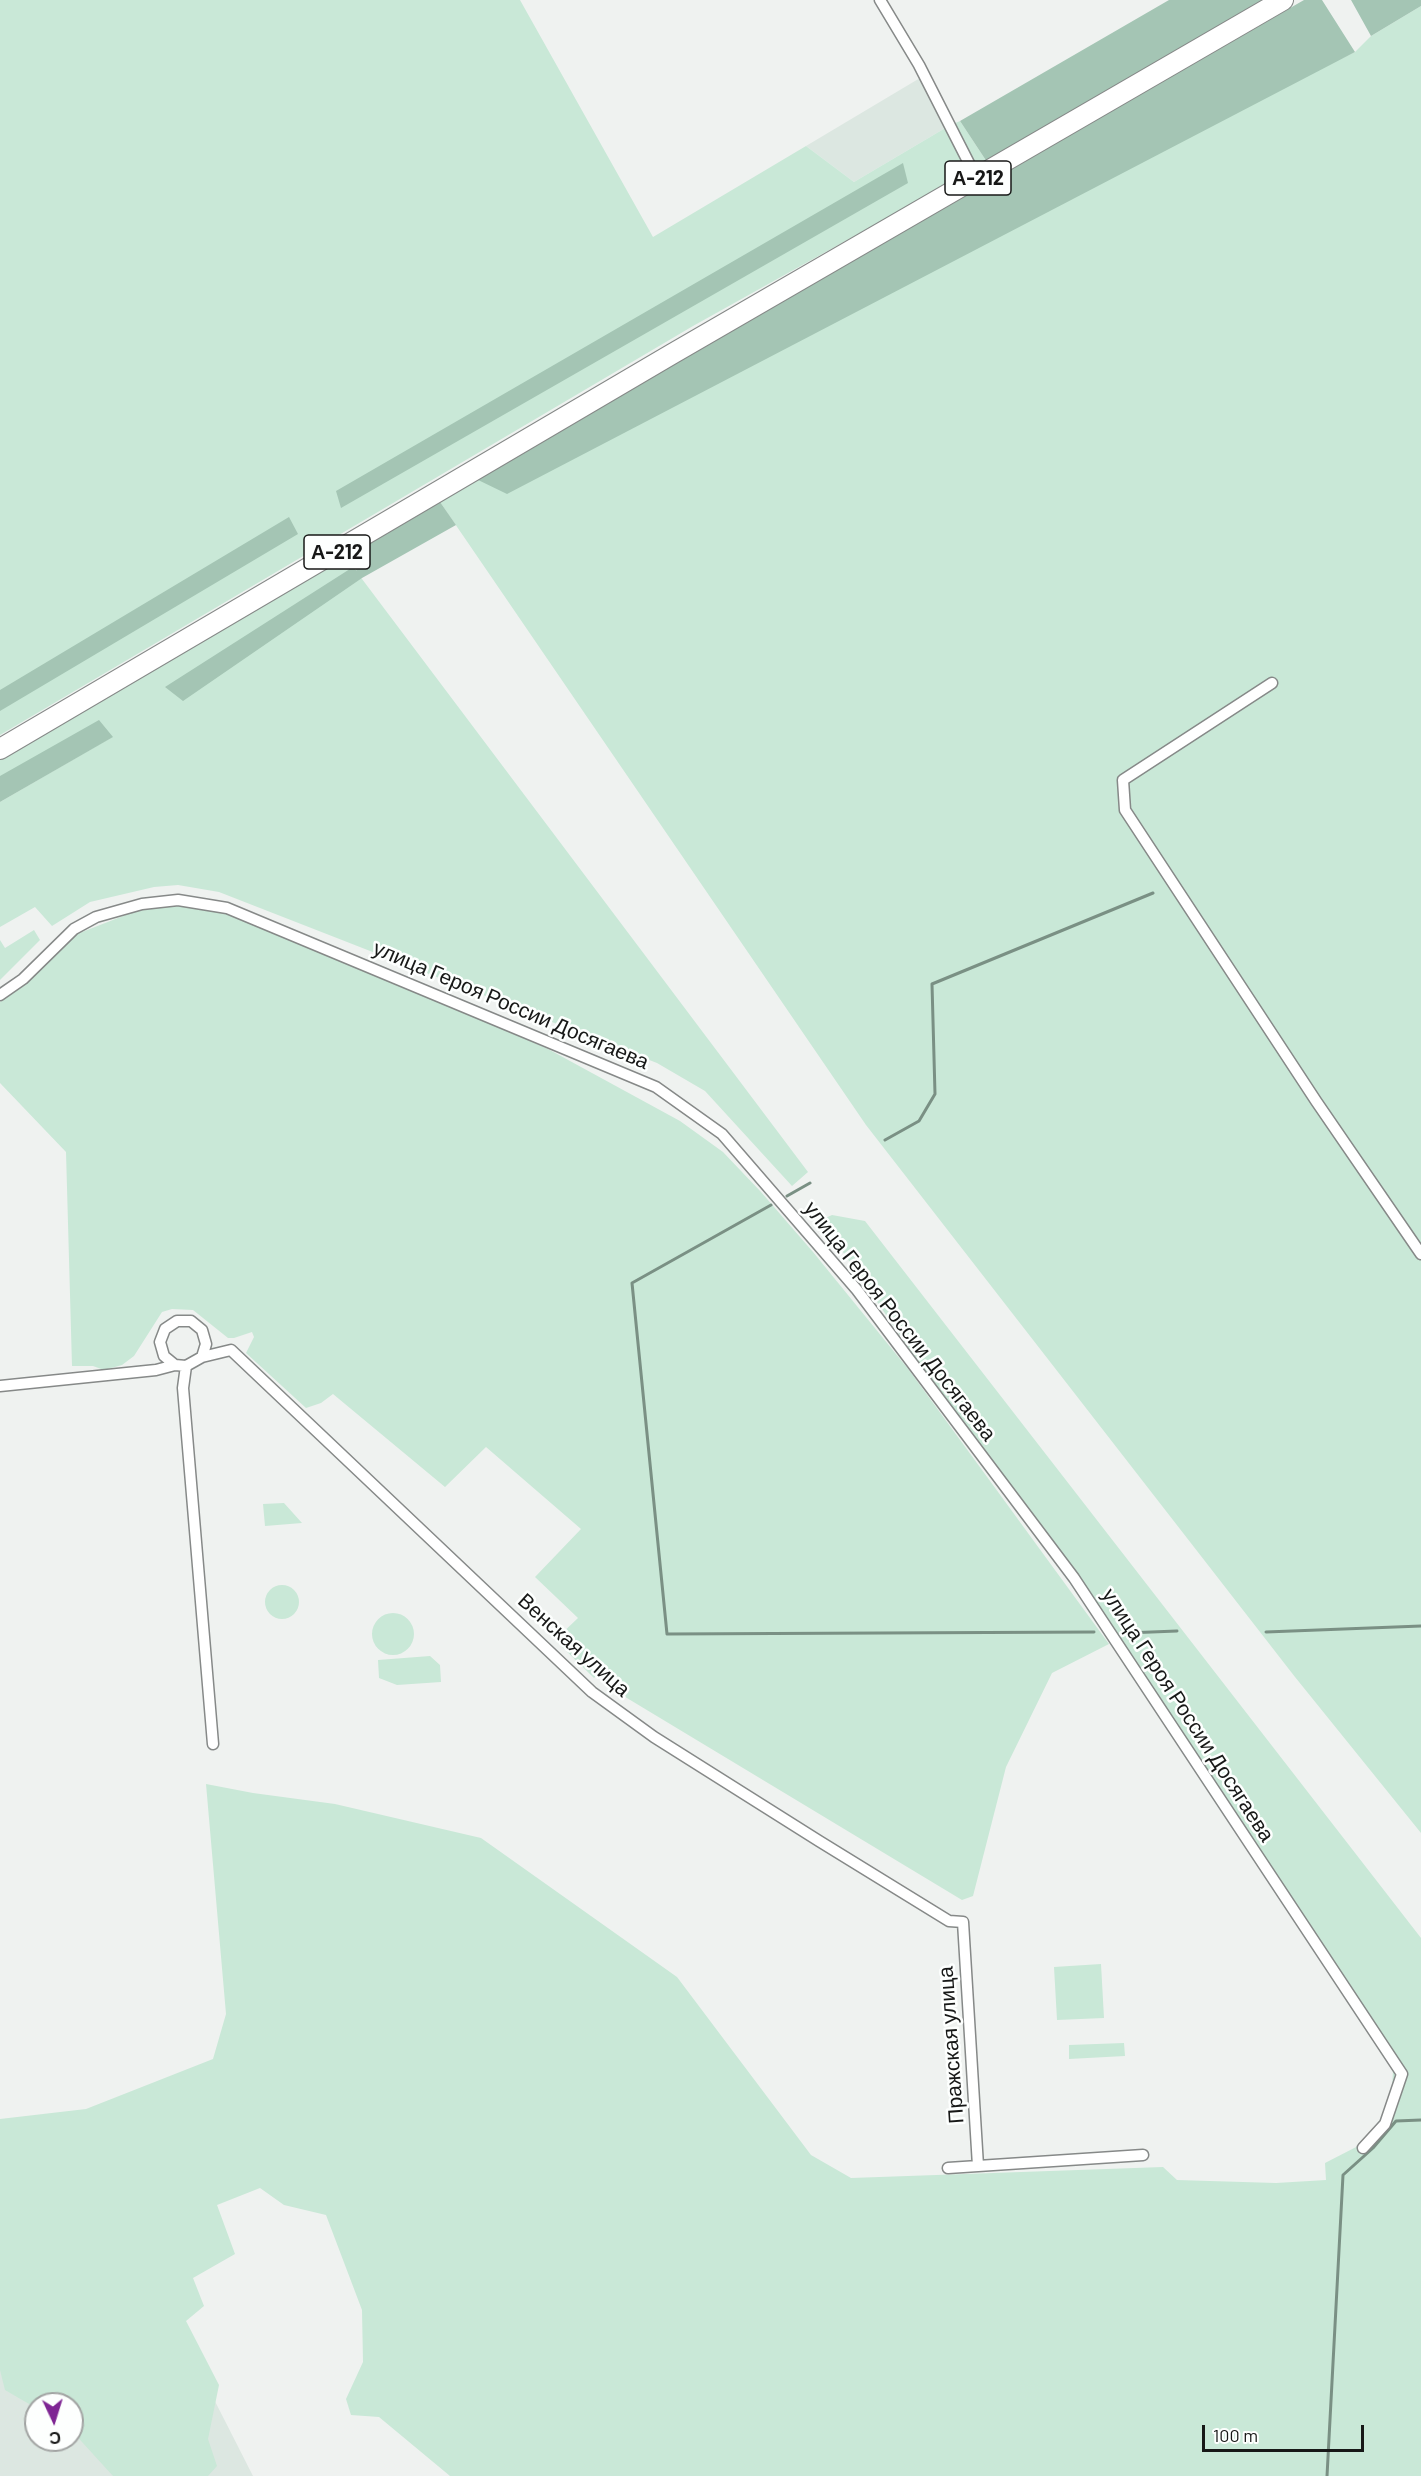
<!DOCTYPE html>
<html>
<head>
<meta charset="utf-8">
<style>
  body { margin:0 }
  #map { position:relative; width:1421px; height:2476px; overflow:hidden; background:#eff2f0; font-family:Barlow,sans-serif }
  canvas { display:block }
  .north { position:absolute; left:24px; top:2392px; width:60px; height:60px; box-sizing:border-box; background:#fdfffe; border:2px solid #a1a3a2; border-radius:50%; rotate:176deg; font-size:16px; font-weight:700; line-height:24px; text-align:center; color:#171817 }
  .north::after { content:''; display:block; margin:auto; width:21px; height:27px; background:#7e2593; clip-path:polygon(50% 0,100% 100%,50% 72%,0 100%) }
  .scale { position:absolute; left:1202px; top:2425px; width:162px; height:27px; box-sizing:border-box; border:3px solid #171817; border-top:0; padding-left:8px; font-size:18px; line-height:21px; white-space:nowrap; color:#171817; -webkit-text-stroke:4px #fdfffe; paint-order:stroke }
</style>
</head>
<body>
<div id="map">
<canvas width="1421" height="2476"></canvas>
<div class="north">С</div>
<div class="scale">100 m</div>
</div>
<script>
const context = document.querySelector('canvas').getContext('2d');
context.lineJoin = 'round';
function fill(path, color) {
  context.fillStyle = color;
  context.fill(path, 'evenodd');
}
function shape(rows) {
  const path = new Path2D();
  for (const r of rows) {
    if (r.length === 3) {
      path.moveTo(r[0] + r[2], r[1]);
      path.arc(r[0], r[1], r[2], 0, 2 * Math.PI);
      continue;
    }
    path.moveTo(r[0], r[1]);
    for (let i = 2; i < r.length; i += 2) path.lineTo(r[i], r[i + 1]);
  }
  return path;
}
function stroke(path, color, width, dash) {
  context.strokeStyle = color;
  context.lineWidth = width;
  context.lineCap = dash ? 'butt' : 'round';
  context.setLineDash(dash || []);
  context.stroke(path);
}
function write(font, color, halo, rows, align = 'center') {
  context.font = font + ' Barlow,sans-serif';
  context.lineWidth = 5;
  context.setLineDash([]);
  context.textBaseline = 'middle';
  context.strokeStyle = halo;
  context.fillStyle = color;
  for (const [text, x, y, turn = 0] of rows) {
    context.save();
    context.translate(x, y);
    context.rotate((+turn || 0) * Math.PI / 180);
    context.textAlign = isNaN(turn) ? turn : align;
    if (halo) context.strokeText(text, 0, 0);
    context.fillText(text, 0, 0);
    context.restore();
  }
}
fill(shape([
  [920,78,947,127,854,182,806,146],
  [136,2246,253,2476,0,2476,0,2349],
  [36,2404,72,2404,72,2440,36,2440]
]), '#dce7e1');
fill(shape([
  [0,0,520,0,653,237,806,146,854,182,947,127,960,121,987,162,693,326,0,735],
  [1421,6,1421,1833,1295,1677,866,1125,438,499,474,478,1355,52,1371,36],
  [344,551,356,571,808,1172,792,1186,705,1091,657,1063,219,892,178,885,154,887,90,902,52,926,35,907,0,927,0,802,112,737,0,777,0,757],
  [179,905,226,913,399,983,548,1049,680,1121,723,1152,761,1192,813,1252,909,1370,1109,1644,1052,1673,1006,1767,973,1896,962,1900,607,1686,612,1677,599,1674,594,1678,555,1640,578,1618,535,1577,581,1529,486,1447,445,1487,333,1394,321,1403,306,1408,246,1353,254,1337,252,1332,234,1338,228,1338,193,1310,172,1309,162,1312,134,1356,122,1365,104,1370,93,1366,72,1366,66,1152,0,1083,0,1002,32,978,53,953,77,934,141,909],
  [34,930,40,940,0,980,0,940,5,948],
  [832,1215,865,1221,1421,1938,1421,2476,450,2476,379,2417,351,2415,346,2399,363,2362,362,2310,326,2215,284,2205,260,2188,217,2205,235,2254,193,2278,204,2306,186,2321,219,2385,208,2439,217,2466,208,2476,113,2476,72,2431,72,2404,36,2404,36,2408,5,2390,0,2370,0,2119,86,2109,213,2059,226,2014,206,1784,253,1793,335,1804,481,1838,677,1977,811,2155,851,2178,1163,2167,1177,2180,1276,2183,1326,2180,1325,2163,1362,2144,1385,2113,1392,2092,1393,2069,1400,2065,821,1220],
  [284,1503,302,1523,265,1526,263,1504],
  [282,1602,17],
  [393,1634,21],
  [430,1656,440,1665,441,1682,397,1685,379,1678,378,1660],
  [1101,1964,1104,2018,1057,2020,1054,1967],
  [1124,2043,1125,2056,1069,2059,1069,2045]
]), '#c9e8d7');
fill(shape([
  [1169,0,1269,0,987,162,960,121],
  [1304,0,1322,0,1355,52,507,494,474,478],
  [1351,0,1421,0,1421,6,1371,36],
  [903,163,908,183,341,508,336,491],
  [438,499,456,525,362,578,183,701,165,687,353,567,357,571,344,551],
  [289,517,298,534,0,711,0,690],
  [99,720,113,737,0,802,0,776]
]), '#a4c5b4');
stroke(shape([
  [885,1140,919,1121,935,1094,932,984,1153,893],
  [787,1196,810,1183],
  [771,1205,632,1283,667,1634,1094,1632],
  [1266,1632,1421,1626],
  [1126,1633,1177,1631],
  [1327,2476,1343,2175,1373,2148,1396,2121,1421,2120]
]), '#7a9084', 3);
const street = shape([
  [880,0,919,65,977,179],
  [1272,683,1123,780,1125,810,1316,1101,1421,1254],
  [0,995,23,979,74,929,96,917,142,904,178,900,227,908,656,1087,722,1134,857,1290,1074,1578,1402,2074,1385,2124,1363,2148],
  [202,1357,231,1350,592,1692,654,1737,819,1841,949,1921,963,1922,978,2166],
  [186,1366,183,1388,213,1744],
  [0,1386,156,1370,175,1365,186,1366,202,1357,206,1344,202,1330,191,1321,177,1321,165,1329,160,1342,164,1356,175,1365],
  [948,2168,1143,2155]
]);
const highway = shape([
  [0,749,672,354,1283,0]
]);
stroke(street, '#868988', 13);
stroke(highway, '#868988', 22);
stroke(street, '#fff', 10);
stroke(highway, '#fff', 20);
for (const [x, y, w] of [
  [978,178,66],
  [337,552,66]
]) {
  const box = new Path2D();
  box.roundRect(x - w / 2, y - 17, w, 34, 4.5);
  context.fillStyle = '#fdfffe';
  context.fill(box);
  stroke(box, '#171817', 1.5);
}
write('bold 20px', '#171817', null, [
  ["А-212",978,178],
  ["А-212",337,552]
]);
write('21px', '#171817', '#fdfffe', [
  ["улица Героя России Досягаева",511,1005,23],
  ["улица Героя России Досягаева",900,1321,52],
  ["Венская улица",574,1645,42],
  ["улица Героя России Досягаева",1188,1715,57],
  ["Пражская улица",951,2045,-94]
]);
</script>
</body>
</html>
